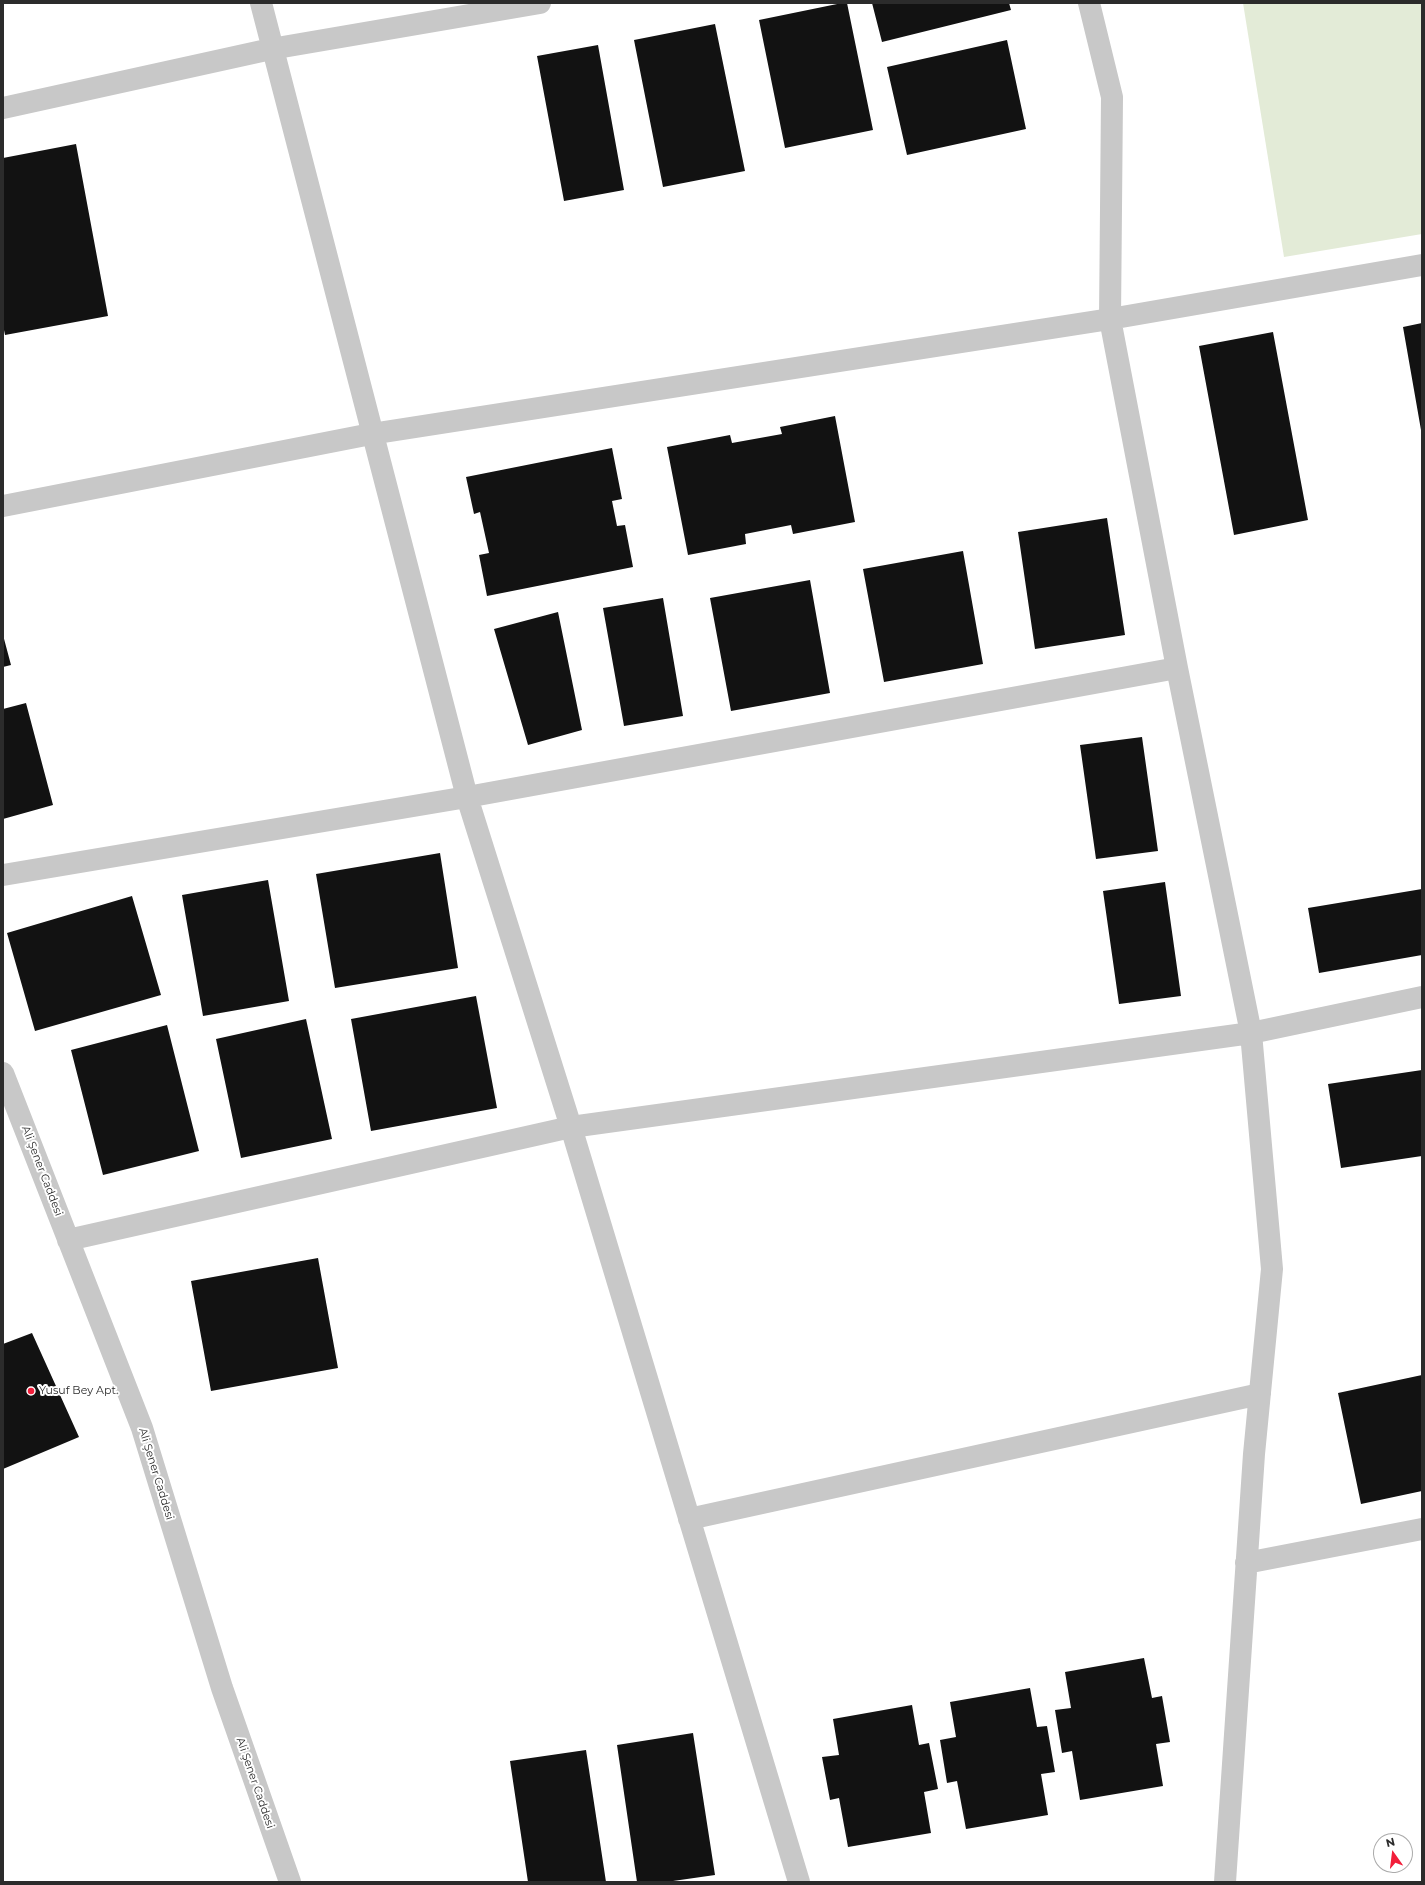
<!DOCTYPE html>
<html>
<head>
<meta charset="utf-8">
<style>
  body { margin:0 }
  #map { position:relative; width:1425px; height:1885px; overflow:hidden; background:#fff; font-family:Montserrat,sans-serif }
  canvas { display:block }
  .frame { position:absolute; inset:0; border:4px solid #2b2b2b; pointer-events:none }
  .north { position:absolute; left:1373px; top:1833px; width:40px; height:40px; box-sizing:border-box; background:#fff; border:1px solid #aaa; border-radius:50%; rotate:346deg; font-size:11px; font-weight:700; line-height:16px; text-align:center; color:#2b2b2b }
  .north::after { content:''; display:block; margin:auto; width:14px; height:18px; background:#f21e3a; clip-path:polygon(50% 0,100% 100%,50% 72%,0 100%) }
</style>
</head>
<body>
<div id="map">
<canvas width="1425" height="1885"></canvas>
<div class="frame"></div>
<div class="north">N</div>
</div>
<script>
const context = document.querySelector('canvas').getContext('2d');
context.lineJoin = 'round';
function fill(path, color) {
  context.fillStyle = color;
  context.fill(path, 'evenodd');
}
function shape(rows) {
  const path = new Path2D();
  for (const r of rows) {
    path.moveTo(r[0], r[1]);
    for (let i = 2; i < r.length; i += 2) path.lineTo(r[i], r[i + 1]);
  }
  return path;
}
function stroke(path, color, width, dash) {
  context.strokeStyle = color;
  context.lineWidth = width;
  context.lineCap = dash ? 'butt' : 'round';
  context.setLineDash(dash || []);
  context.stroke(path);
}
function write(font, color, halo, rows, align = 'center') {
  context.font = font + ' Montserrat,sans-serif';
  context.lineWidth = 4;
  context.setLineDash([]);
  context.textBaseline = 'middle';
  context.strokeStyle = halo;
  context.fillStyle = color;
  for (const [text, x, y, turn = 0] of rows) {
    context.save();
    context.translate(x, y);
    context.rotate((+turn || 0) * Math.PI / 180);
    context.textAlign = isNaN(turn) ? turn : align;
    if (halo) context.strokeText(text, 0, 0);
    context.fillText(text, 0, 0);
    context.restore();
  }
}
fill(shape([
  [1243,3,1422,3,1422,234,1284,257]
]), '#e3ebd7');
fill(shape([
  [842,3,847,3,873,130,785,148,759,20],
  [872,3,1009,3,1011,10,882,42],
  [715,24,745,171,663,187,634,40],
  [1007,40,1026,129,907,155,887,67],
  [598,45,624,190,564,201,537,56],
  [76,144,108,316,5,335,3,325,3,158],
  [1422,323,1422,430,1421,430,1403,327],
  [1273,332,1308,520,1234,535,1199,346],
  [835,416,855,522,793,534,791,525,745,534,746,544,688,555,667,447,730,435,732,443,782,434,780,427],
  [612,448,622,499,612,501,617,526,625,525,633,567,487,596,479,555,489,553,480,512,474,514,466,477],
  [1107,518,1125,635,1035,649,1018,532],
  [963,551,983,664,884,682,863,569],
  [810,580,830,693,731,711,710,598],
  [663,598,683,716,624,726,603,608],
  [558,612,582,730,528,745,494,629],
  [3,635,11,665,3,667],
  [26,703,53,805,3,819,3,709],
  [1142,737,1158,851,1096,859,1080,745],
  [440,853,458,968,335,988,316,874],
  [268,880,289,1001,203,1016,182,895],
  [1165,882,1181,996,1119,1004,1103,891],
  [1422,889,1422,955,1319,973,1308,908],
  [132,896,161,995,35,1031,7,933],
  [476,996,497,1108,371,1131,351,1019],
  [306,1019,332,1139,241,1158,216,1039],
  [167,1025,199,1151,103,1175,71,1050],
  [1422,1070,1422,1156,1341,1168,1328,1084],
  [318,1258,338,1368,211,1391,191,1281],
  [32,1333,79,1437,3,1469,3,1344],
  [1422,1375,1422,1491,1361,1504,1338,1393],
  [1144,1658,1152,1698,1162,1696,1170,1742,1156,1744,1163,1786,1080,1800,1072,1751,1062,1753,1055,1710,1071,1708,1065,1672],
  [1030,1688,1037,1727,1047,1726,1055,1772,1041,1774,1048,1815,966,1829,957,1781,947,1783,940,1740,956,1737,950,1702],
  [912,1705,919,1745,929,1743,938,1789,924,1792,931,1833,848,1847,839,1798,830,1800,822,1757,839,1755,833,1719],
  [693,1733,715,1875,666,1882,637,1882,617,1745],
  [586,1750,606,1882,528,1882,510,1761]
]), '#121212');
stroke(shape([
  [261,3,467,797,571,1127,799,1882],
  [1089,3,1112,97,1110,319,1177,668,1251,1033,1272,1269,1254,1454,1225,1882],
  [3,108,271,49,540,3],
  [3,506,371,434,1110,319,1422,265],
  [3,875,467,797,1177,668],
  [3,1073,142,1428,222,1688,290,1882],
  [68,1240,571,1127,1251,1033,1422,997],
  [689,1519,1260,1394],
  [1246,1563,1422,1529]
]), '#c8c8c8', 22);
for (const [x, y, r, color] of [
  [31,1391,4,"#f21e3a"]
]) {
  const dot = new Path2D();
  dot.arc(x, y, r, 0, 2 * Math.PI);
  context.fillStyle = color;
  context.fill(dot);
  stroke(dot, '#fff', 1.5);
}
write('11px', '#2b2b2b', '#fff', [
  ["Ali Şener Caddesi",42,1171,69],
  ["Ali Şener Caddesi",156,1474,73],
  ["Ali Şener Caddesi",255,1783,71]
]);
write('11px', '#2b2b2b', '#fff', [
  ["Yusuf Bey Apt.",39,1391]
], 'left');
</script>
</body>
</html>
